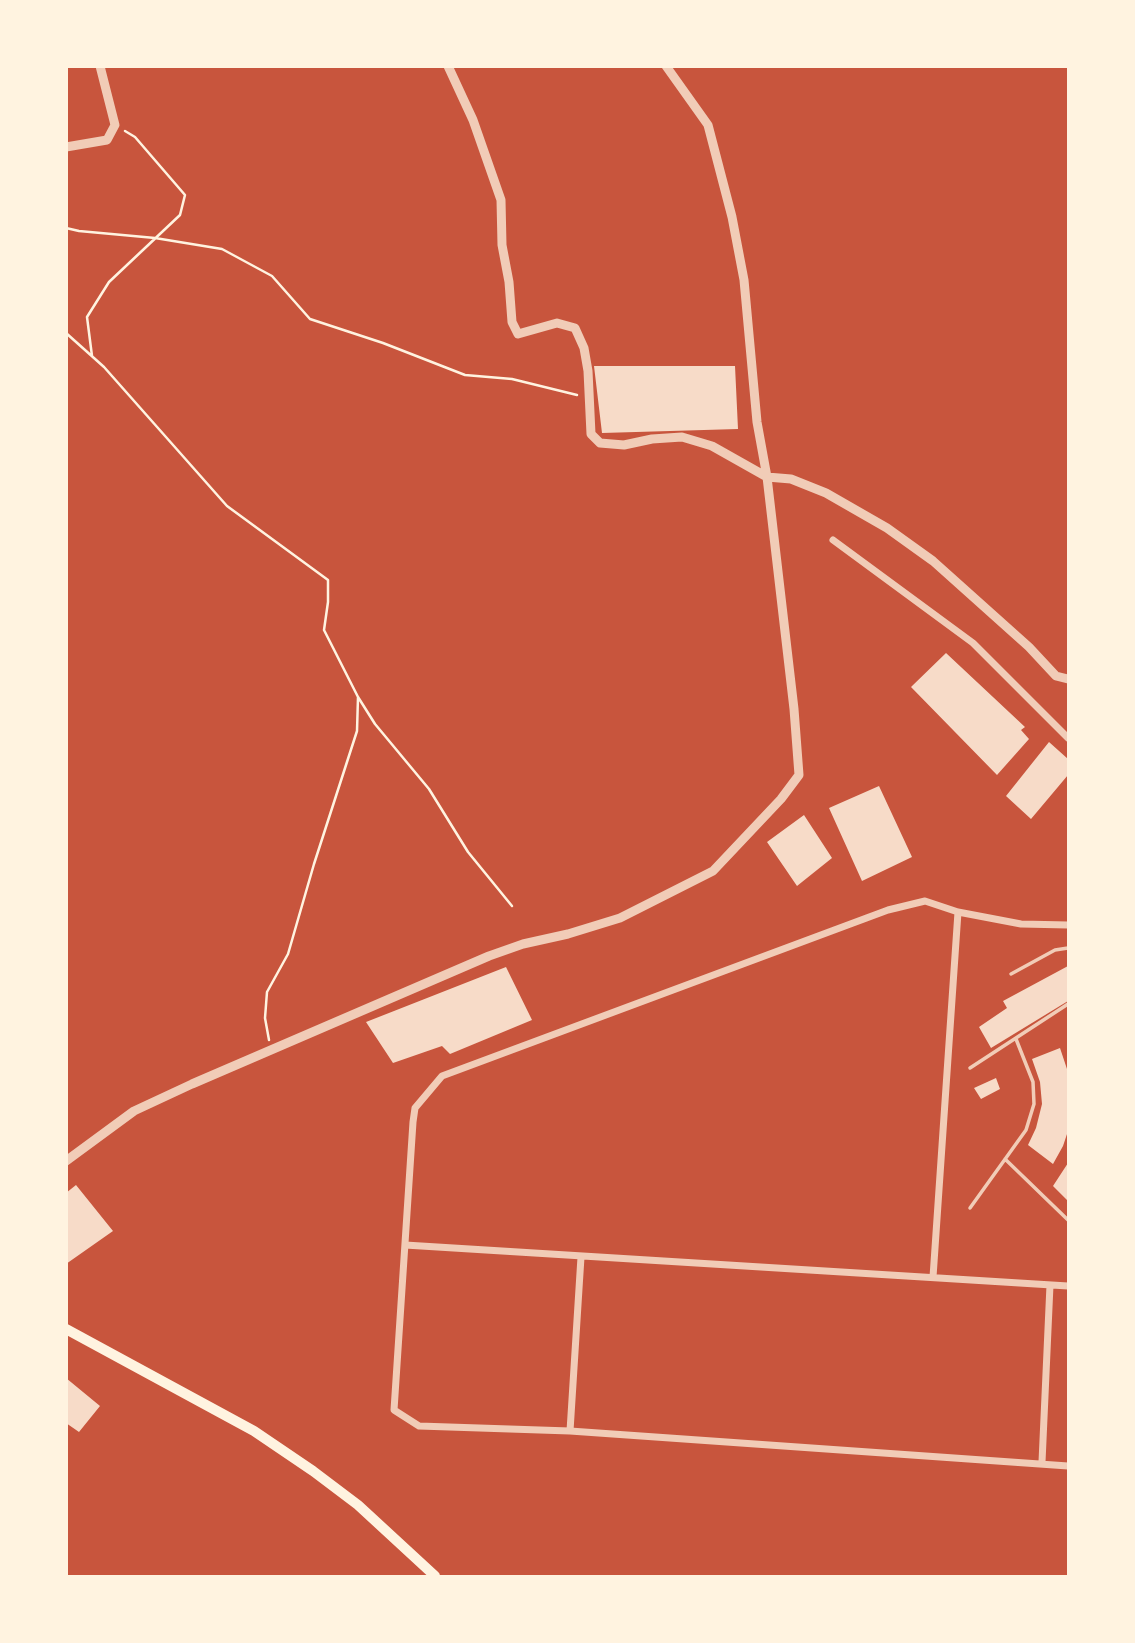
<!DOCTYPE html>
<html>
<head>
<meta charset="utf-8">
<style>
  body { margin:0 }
  #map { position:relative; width:1135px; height:1643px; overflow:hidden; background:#c8553d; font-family:"Sofia Sans Condensed",sans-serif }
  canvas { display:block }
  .frame { position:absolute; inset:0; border:68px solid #fff3e0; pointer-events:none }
</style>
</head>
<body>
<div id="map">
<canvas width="1135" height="1643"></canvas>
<div class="frame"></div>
</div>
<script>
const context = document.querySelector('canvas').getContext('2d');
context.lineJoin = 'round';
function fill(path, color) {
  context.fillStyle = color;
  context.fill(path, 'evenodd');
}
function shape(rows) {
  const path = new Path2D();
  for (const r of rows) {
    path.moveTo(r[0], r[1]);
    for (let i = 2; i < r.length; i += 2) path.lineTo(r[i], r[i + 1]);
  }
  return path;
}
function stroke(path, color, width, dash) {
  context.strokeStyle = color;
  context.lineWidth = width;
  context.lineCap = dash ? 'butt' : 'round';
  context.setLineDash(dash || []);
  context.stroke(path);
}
fill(shape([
  [594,366,735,366,738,429,602,433],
  [946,653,1025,727,1021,730,1029,739,997,775,911,687],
  [1049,742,1068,759,1068,775,1031,819,1006,796],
  [879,786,912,857,862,881,829,808],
  [804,815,832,858,797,886,767,842],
  [1068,966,1068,1001,991,1048,979,1027,1007,1008,1003,1001],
  [506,967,532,1020,450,1054,442,1046,393,1063,366,1022],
  [1060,1048,1068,1072,1068,1131,1063,1146,1053,1164,1028,1145,1036,1128,1042,1104,1040,1082,1032,1059],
  [996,1078,1000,1089,981,1099,974,1088],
  [1068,1163,1068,1201,1053,1186],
  [76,1185,113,1231,66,1264,66,1193],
  [66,1378,100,1406,79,1432,66,1423]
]), '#f7dbc8');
stroke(shape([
  [66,228,79,231,155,238,222,249,272,276,310,319,383,343,465,375,512,379,577,395],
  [66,333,104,367,227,506,328,580,328,602,324,630,358,697,357,731,314,864,288,954,267,992,265,1018,269,1040],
  [92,356,87,317,109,282,180,215,185,195,135,137,125,131],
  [358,697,375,724,429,789,468,852,512,906]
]), '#fff3e0', 2.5);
stroke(shape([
  [1011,974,1055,950,1068,948],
  [970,1068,1068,1004],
  [1005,1159,1068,1220],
  [970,1208,1026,1130,1034,1104,1033,1082,1016,1039]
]), '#f1ccb7', 3.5);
stroke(shape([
  [833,540,973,643,1068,738],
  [1068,925,1021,924,958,912,925,901,888,910,442,1076,415,1108,413,1122,394,1410,419,1426,570,1431,1068,1466],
  [405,1245,1068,1286],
  [933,1277,958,912],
  [570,1431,581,1257],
  [1042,1462,1050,1285]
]), '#f1ccb7', 7);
stroke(shape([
  [448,66,473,120,501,200,502,245,509,282,512,322,518,334,557,323,575,328,584,348,588,371,591,434,600,443,624,445,652,439,682,437,712,446,767,477,791,479,826,493,887,528,933,561,1029,647,1056,676,1068,679],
  [66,147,107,140,115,125,100,66],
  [66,1161,134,1111,192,1084,489,956,523,944,568,934,620,918,713,871,781,799,799,775,794,709,767,477,757,422,744,280,732,217,708,125,666,66]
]), '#f1ccb7', 9);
stroke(shape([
  [66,1329,254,1431,313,1471,358,1505,435,1576]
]), '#fff3e0', 10);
</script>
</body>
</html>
